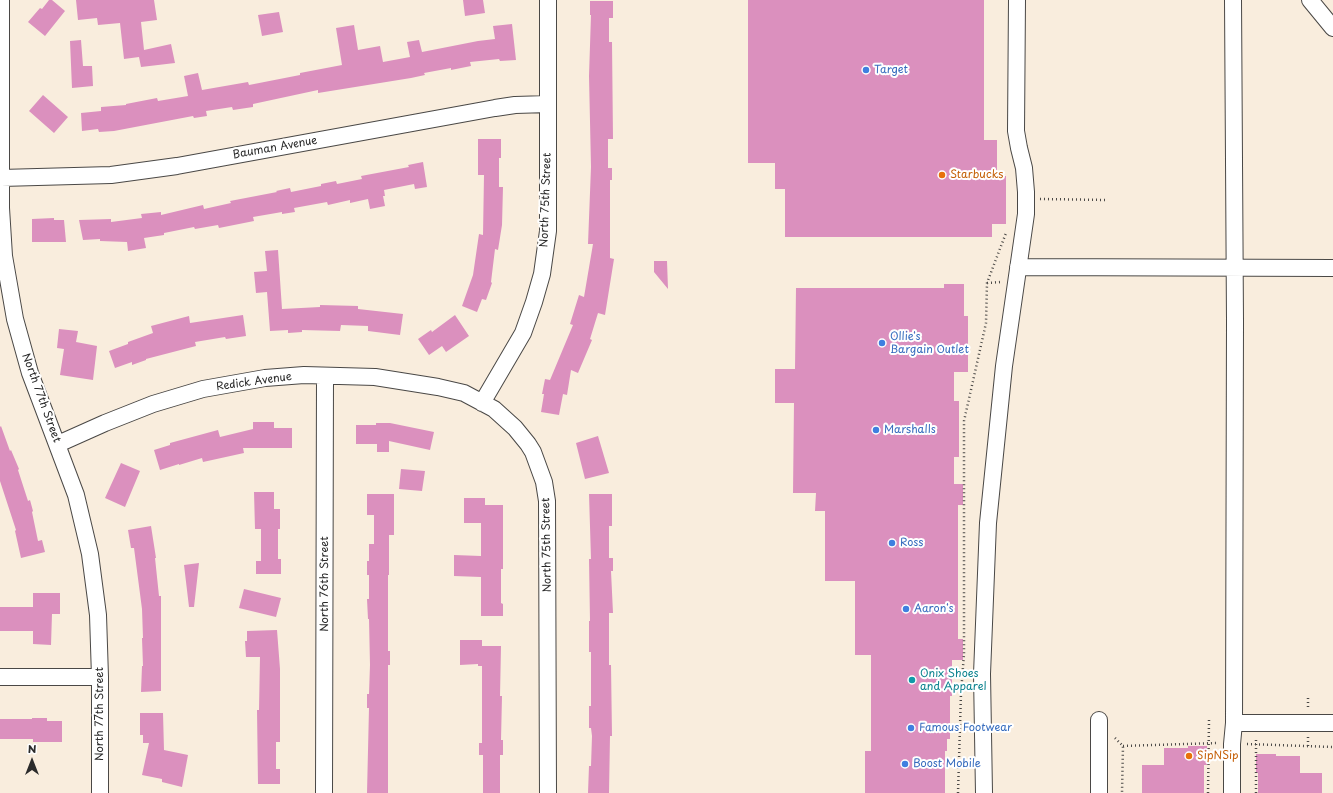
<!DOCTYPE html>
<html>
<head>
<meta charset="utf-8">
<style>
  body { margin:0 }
  #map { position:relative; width:1333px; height:793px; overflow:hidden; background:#f9eddd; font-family:"Playpen Sans",sans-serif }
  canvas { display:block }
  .north { position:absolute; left:12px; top:741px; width:40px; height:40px; -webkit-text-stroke:3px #fff; paint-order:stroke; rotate:0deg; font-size:11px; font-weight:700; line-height:16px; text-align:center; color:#2b2b2b }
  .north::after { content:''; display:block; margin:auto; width:14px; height:18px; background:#2b2b2b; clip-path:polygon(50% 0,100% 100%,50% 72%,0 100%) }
</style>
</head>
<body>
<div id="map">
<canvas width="1333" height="793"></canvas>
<div class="north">N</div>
</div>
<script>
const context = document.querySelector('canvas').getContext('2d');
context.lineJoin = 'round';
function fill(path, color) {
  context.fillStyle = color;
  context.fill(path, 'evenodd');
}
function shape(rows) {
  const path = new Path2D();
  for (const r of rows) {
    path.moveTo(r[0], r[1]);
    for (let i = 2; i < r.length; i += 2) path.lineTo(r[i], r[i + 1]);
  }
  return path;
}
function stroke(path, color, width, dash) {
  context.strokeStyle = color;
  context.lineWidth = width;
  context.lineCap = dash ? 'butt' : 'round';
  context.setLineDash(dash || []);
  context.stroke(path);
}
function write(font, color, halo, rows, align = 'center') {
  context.font = font + ' "Playpen Sans",sans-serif';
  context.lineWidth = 4;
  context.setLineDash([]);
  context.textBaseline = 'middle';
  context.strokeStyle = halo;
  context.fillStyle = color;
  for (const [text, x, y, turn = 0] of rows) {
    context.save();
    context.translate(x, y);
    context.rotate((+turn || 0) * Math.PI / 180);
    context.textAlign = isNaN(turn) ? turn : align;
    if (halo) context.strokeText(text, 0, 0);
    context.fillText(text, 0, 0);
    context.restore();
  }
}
fill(shape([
  [49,0,52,0,65,11,45,36,28,22,40,8,42,9],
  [76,0,154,0,157,20,141,22,144,50,171,44,175,63,141,67,139,57,124,59,120,23,98,25,97,18,78,20],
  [463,0,483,0,485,13,465,16],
  [748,0,984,0,984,140,997,140,997,176,1006,176,1006,224,992,224,992,237,785,237,785,189,775,189,775,163,748,163],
  [590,1,613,1,613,18,609,18,609,42,612,42,613,139,608,139,608,168,612,168,612,180,610,180,610,258,614,259,605,315,598,313,590,339,592,340,578,373,571,370,567,395,563,394,559,415,541,412,544,394,542,394,545,379,550,380,573,325,570,324,579,295,584,297,593,244,588,244,591,167,589,76,591,15,590,15],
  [279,12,283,32,262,36,258,15],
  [512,24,516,60,500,61,499,59,470,62,471,66,451,70,451,68,424,73,425,75,411,78,318,93,318,90,253,104,253,107,233,110,232,107,206,111,207,116,194,118,193,116,114,131,99,132,98,129,82,131,81,113,101,111,101,107,126,105,126,104,157,98,158,101,188,96,184,76,198,73,202,90,248,82,249,85,300,75,300,73,342,65,336,28,354,25,358,50,380,46,383,62,410,57,407,42,419,40,422,52,478,41,495,39,493,26],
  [81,40,83,66,92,66,93,86,72,88,70,41],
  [43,95,68,117,54,133,29,111],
  [478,139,501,139,501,158,499,158,499,187,503,187,502,225,498,250,495,249,491,282,492,283,486,300,482,299,477,312,462,306,473,275,479,234,483,235,484,175,478,175],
  [423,162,427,187,415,189,414,184,384,190,385,196,383,196,385,206,370,209,368,199,350,203,350,200,328,205,327,202,294,208,295,212,282,214,282,212,253,217,254,221,219,228,218,225,195,229,194,227,164,233,164,235,144,238,146,248,128,251,127,242,100,241,100,239,83,240,79,220,111,219,111,222,142,218,141,214,161,212,161,215,203,205,204,209,231,203,230,201,277,192,276,191,290,188,291,192,321,186,321,184,336,181,337,184,362,179,361,176,409,167,408,165],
  [54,218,54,220,64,220,66,242,32,242,32,219],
  [278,250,282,309,320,307,320,305,358,306,358,309,403,314,400,335,368,331,368,326,341,325,340,331,302,330,302,332,288,333,288,330,270,331,267,292,256,293,254,272,267,271,265,251],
  [654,261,667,261,668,289,654,272],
  [944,284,964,284,964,316,968,316,968,372,954,372,954,401,959,401,959,457,954,457,954,484,963,484,963,505,958,505,958,639,963,639,963,660,952,660,952,696,950,696,950,739,947,739,947,751,945,751,945,793,865,793,865,751,871,751,871,655,855,655,855,581,825,581,825,511,815,511,816,493,793,493,794,403,775,403,775,369,795,369,796,288,944,288],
  [243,315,246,336,226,339,225,337,195,342,196,346,146,359,146,360,132,365,132,362,115,368,109,351,128,344,128,342,153,333,151,326,189,316,190,323],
  [455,315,469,336,446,352,442,346,429,355,418,339,431,330,432,332],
  [59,329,78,331,76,342,97,346,93,380,60,375,64,349,57,348],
  [253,422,274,422,274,428,292,428,292,448,243,448,244,453,203,462,202,458,179,465,179,464,160,470,154,450,170,445,170,443,218,430,220,437,253,429],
  [376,423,390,423,434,432,430,450,389,441,389,452,377,452,377,444,356,444,356,425,376,425],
  [1,426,10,451,11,450,19,469,18,470,28,501,30,500,33,511,32,512,38,541,42,540,45,552,21,558,15,531,16,530,0,481,0,427],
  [598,436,609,473,585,479,576,443],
  [121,463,140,471,125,507,105,498],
  [401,469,425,471,422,491,399,489],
  [254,492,274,492,274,509,280,509,280,529,278,529,278,559,281,559,281,574,256,574,256,561,261,561,261,529,255,529],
  [367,494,394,494,394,535,389,535,389,575,388,575,388,651,390,651,390,665,388,665,388,793,367,793,369,708,367,708,367,694,369,694,370,665,369,619,368,619,367,599,369,599,369,575,367,575,367,561,369,561,369,544,374,544,374,515,367,515],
  [589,494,612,494,612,526,609,526,609,558,613,558,613,571,611,571,613,613,609,613,609,665,611,665,612,736,610,736,609,793,588,793,589,766,591,766,592,736,591,728,589,728,589,706,591,706,591,652,589,652,589,621,590,621,589,559,591,559],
  [464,498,485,498,485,505,503,505,503,569,501,569,501,603,503,604,503,616,481,616,481,577,454,576,454,555,481,556,481,523,464,523],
  [151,526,156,558,155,558,159,596,161,596,161,691,141,692,142,666,143,666,142,638,143,638,142,609,134,548,131,548,128,530],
  [199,563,194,607,189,607,184,565],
  [244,589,281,598,276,617,239,608],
  [33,593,60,593,60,614,52,614,51,645,33,644,33,631,0,631,0,607,33,607],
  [277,630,280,669,280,742,276,742,276,769,280,769,280,784,258,784,257,710,259,710,260,657,246,657,245,641,247,641,247,631],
  [460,640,482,640,482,646,501,646,500,696,502,696,501,740,503,740,503,755,500,755,500,793,483,793,483,755,479,755,479,743,482,743,482,666,478,666,478,664,460,665],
  [140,713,163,713,164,750,188,755,182,787,162,782,162,779,142,775,149,743,143,743,143,735,140,735],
  [32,718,47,718,47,721,62,721,62,742,33,742,33,739,0,739,0,719,32,719],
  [1188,746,1207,746,1207,765,1204,765,1204,793,1142,793,1142,765,1164,765,1164,748,1188,748],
  [1256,754,1276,754,1276,756,1300,756,1300,773,1322,773,1322,793,1258,793,1258,773,1256,773]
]), '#db90be');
const minor = shape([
  [1,0,1,208,4,256,15,319,30,373,76,495,90,554,98,615,100,677,100,793],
  [1310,0,1333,28],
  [1,178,111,175,177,166,495,108,515,105,548,104],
  [1018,267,1333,268],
  [482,403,523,333,534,302,542,274,548,231,548,0],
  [58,444,105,423,153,404,203,389,265,378,304,375,375,377,438,387,464,393,494,409,515,428,528,444,533,452,544,482,547,501,548,793],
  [0,677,100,677],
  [1099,720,1099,793],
  [1234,723,1333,723],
  [324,793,325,376],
  [984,793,982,674,988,523,1004,366,1026,214,1026,192,1024,168,1019,148,1016,131,1017,0],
  [1232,793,1232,744,1234,723,1235,322,1233,0]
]);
stroke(minor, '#4a4846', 18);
stroke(shape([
  [1040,199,1108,200],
  [987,283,1001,282],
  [1308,698,1308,708],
  [1308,737,1308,747],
  [1115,738,1123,746,1122,793],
  [1247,744,1333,747],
  [1123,746,1216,743],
  [958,793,961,693,964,654,964,421,986,323,987,283,1006,233],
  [1208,793,1209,720],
  [1256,793,1256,739]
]), '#4a4846', 2.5, [1, 3]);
stroke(minor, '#fff', 16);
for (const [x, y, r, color] of [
  [866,70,4,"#3f7fe0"],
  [942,175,4,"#e8710a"],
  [882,343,4,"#3f7fe0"],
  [876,430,4,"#3f7fe0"],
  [892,543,4,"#3f7fe0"],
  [906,609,4,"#3f7fe0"],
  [912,680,4,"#0f9aa8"],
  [911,728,4,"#3f7fe0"],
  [1189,756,4,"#e8710a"],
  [905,764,4,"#3f7fe0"]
]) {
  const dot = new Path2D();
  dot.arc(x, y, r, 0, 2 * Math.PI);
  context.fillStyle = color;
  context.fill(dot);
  stroke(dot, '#fff', 1.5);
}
write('11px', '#366cbe', '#fff', [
  ["Target",874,70],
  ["Ollie's",890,337],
  ["Bargain Outlet",890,350],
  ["Marshalls",884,430],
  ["Ross",900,543],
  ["Aaron's",914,609],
  ["Famous Footwear",919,728],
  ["Boost Mobile",913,764]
], 'left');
write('11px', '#2b2b2b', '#fff', [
  ["Bauman Avenue",275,148,-10],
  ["North 75th Street",546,200,-88],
  ["Redick Avenue",254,382,-8],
  ["North 77th Street",41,398,70],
  ["North 75th Street",547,545,-91],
  ["North 76th Street",325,584,-90],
  ["North 77th Street",100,714,-90]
]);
write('11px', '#c56008', '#fff', [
  ["Starbucks",950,175],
  ["SipNSip",1197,756]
], 'left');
write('11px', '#0d838f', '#fff', [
  ["Onix Shoes",920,674],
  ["and Apparel",920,687]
], 'left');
</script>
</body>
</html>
